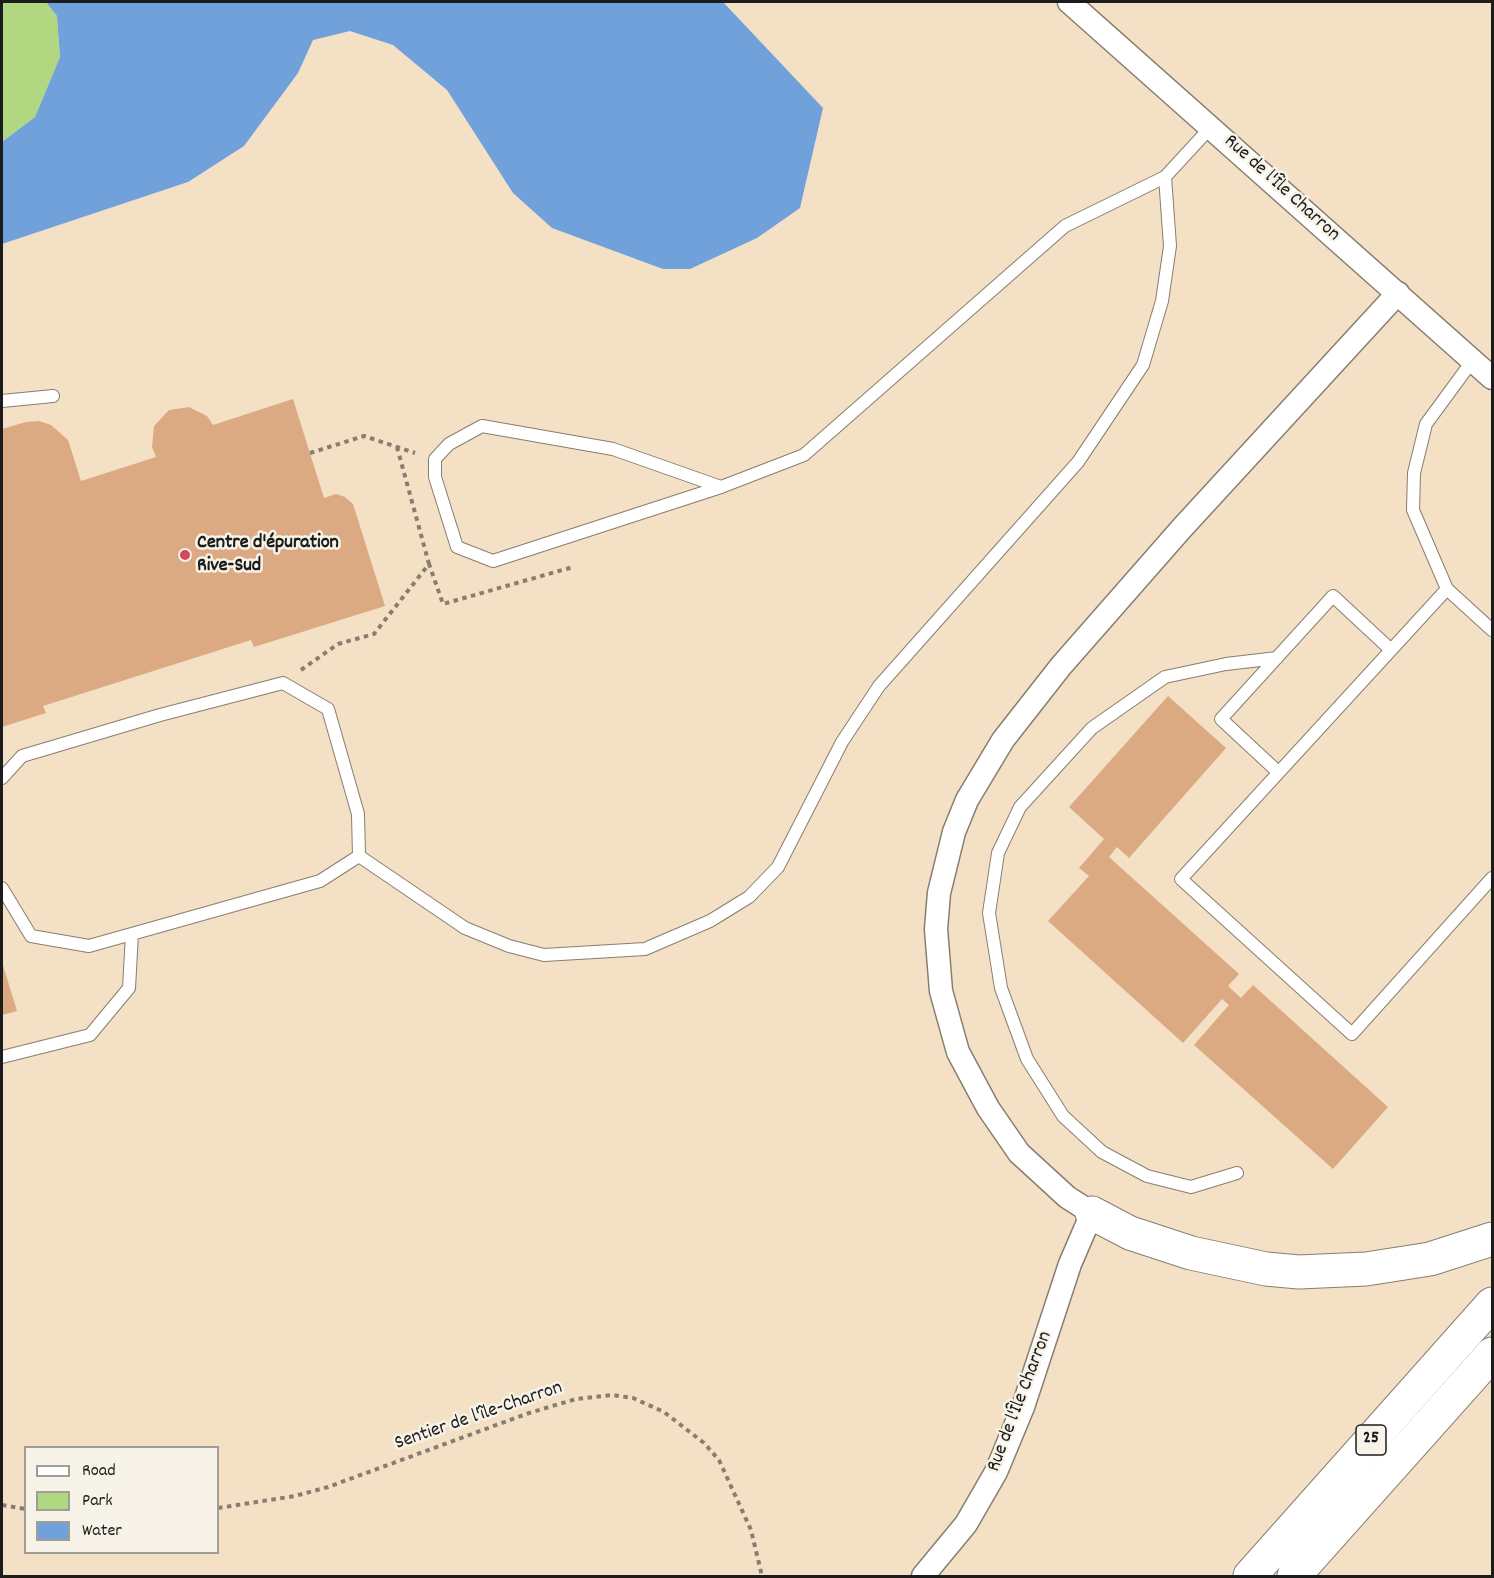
<!DOCTYPE html>
<html>
<head>
<meta charset="utf-8">
<style>
  body { margin:0 }
  #map { position:relative; width:1494px; height:1578px; overflow:hidden; background:#f3e0c5; font-family:Dekko,sans-serif }
  canvas { display:block }
  .frame { position:absolute; inset:0; border:3px solid #1c1c1c; pointer-events:none }
  .legend { position:absolute; left:24px; top:1446px; width:195px; height:108px; box-sizing:border-box; background:#f7f3e8; border:2px solid #9f9d96; margin:0; padding:8px 10px; list-style:none; font-size:18px; color:#1c1c1c }
  .legend li { display:flex; align-items:center; gap:12px; height:30px }
  .legend b { width:30px; border:2px solid #9f9d96 }
</style>
</head>
<body>
<div id="map">
<canvas width="1494" height="1578"></canvas>
<div class="frame"></div>
<ul class="legend">
<li><b style="height:8px;background:#fff"></b>Road</li>
<li><b style="height:16px;background:#b2d781"></b>Park</li>
<li><b style="height:16px;background:#70a1da"></b>Water</li>
</ul>
</div>
<script>
const context = document.querySelector('canvas').getContext('2d');
context.lineJoin = 'round';
function fill(path, color) {
  context.fillStyle = color;
  context.fill(path, 'evenodd');
}
function shape(rows) {
  const path = new Path2D();
  for (const r of rows) {
    path.moveTo(r[0], r[1]);
    for (let i = 2; i < r.length; i += 2) path.lineTo(r[i], r[i + 1]);
  }
  return path;
}
function stroke(path, color, width, dash) {
  context.strokeStyle = color;
  context.lineWidth = width;
  context.lineCap = dash ? 'butt' : 'round';
  context.setLineDash(dash || []);
  context.stroke(path);
}
function write(font, color, halo, rows, align = 'center') {
  context.font = font + ' Dekko,sans-serif';
  context.lineWidth = 5;
  context.setLineDash([]);
  context.textBaseline = 'middle';
  context.strokeStyle = halo;
  context.fillStyle = color;
  for (const [text, x, y, turn = 0] of rows) {
    context.save();
    context.translate(x, y);
    context.rotate((+turn || 0) * Math.PI / 180);
    context.textAlign = isNaN(turn) ? turn : align;
    if (halo) context.strokeText(text, 0, 0);
    context.fillText(text, 0, 0);
    context.restore();
  }
}
fill(shape([
  [2,2,46,2,57,16,60,57,35,117,2,142]
]), '#b2d781');
fill(shape([
  [46,2,723,2,823,108,800,208,757,238,690,269,663,269,552,228,513,193,447,90,393,45,350,31,313,40,298,73,244,146,188,182,2,244,2,142,35,117,60,57,57,16]
]), '#70a1da');
fill(shape([
  [293,399,324,498,336,494,345,497,353,504,385,606,254,647,251,640,43,706,46,713,2,727,2,429,26,422,39,421,51,425,68,440,81,481,156,457,152,447,154,426,169,410,189,407,207,416,213,425],
  [1168,696,1226,748,1129,858,1117,847,1109,857,1239,974,1228,986,1241,998,1253,985,1388,1107,1333,1169,1194,1045,1229,1005,1222,999,1183,1043,1048,921,1089,876,1079,868,1104,839,1069,807],
  [2,962,17,1011,2,1015]
]), '#dbaa83');
const lane = shape([
  [1473,360,1426,424,1414,473,1413,510,1447,589,1492,630],
  [2,401,53,396],
  [721,487,613,449,482,426,449,444,435,459,435,477,457,547,493,561,721,487,804,455,1065,226,1165,177,1211,127],
  [1447,589,1181,879,1352,1034,1492,878],
  [1278,772,1221,719,1333,596,1390,649],
  [2,778,22,756,160,715,283,683,328,709,358,814,359,856],
  [359,856,465,928,509,946,544,955,645,949,710,921,749,897,778,867,842,742,879,686,1078,462,1143,365,1162,301,1170,246,1165,177],
  [2,888,31,936,89,946,320,881,359,856],
  [2,1057,90,1035,129,988,132,934],
  [1237,1173,1191,1187,1147,1176,1102,1152,1063,1116,1027,1059,1001,988,989,913,998,853,1020,807,1092,728,1165,677,1226,664,1277,658]
]);
const street = shape([
  [1069,2,1492,378],
  [923,1576,966,1524,996,1472,1023,1407,1070,1264,1092,1213,1067,1197,1019,1153,988,1108,958,1052,941,991,936,929,939,893,954,832,967,800,1003,740,1061,666,1182,528,1398,293]
]);
const highway = shape([
  [1092,1213,1130,1233,1191,1253,1266,1269,1299,1272,1366,1269,1430,1259,1492,1239],
  [1250,1576,1492,1304],
  [1294,1576,1492,1354]
]);
stroke(lane, '#887e70', 14);
stroke(street, '#887e70', 25);
stroke(highway, '#887e70', 35);
stroke(shape([
  [397,447,429,564],
  [310,453,364,436,415,453],
  [301,670,338,644,374,634,429,564,443,604,573,567],
  [2,1505,26,1509],
  [218,1508,295,1496,328,1487,529,1413,576,1399,612,1395,633,1398,664,1412,704,1443,719,1460,751,1530,762,1576]
]), '#887e70', 4, [4.5, 4.5]);
stroke(lane, '#fff', 12);
stroke(street, '#fff', 22);
stroke(highway, '#fff', 33);
for (const [x, y, r, color] of [
  [185,555,6,"#d1495b"]
]) {
  const dot = new Path2D();
  dot.arc(x, y, r, 0, 2 * Math.PI);
  context.fillStyle = color;
  context.fill(dot);
  stroke(dot, '#f7f3e8', 2);
}
for (const [x, y, w] of [
  [1371,1440,30]
]) {
  const box = new Path2D();
  box.roundRect(x - w / 2, y - 15, w, 30, 4.5);
  context.fillStyle = '#f7f3e8';
  context.fill(box);
  stroke(box, '#1c1c1c', 1.5);
}
write('bold 18px', '#1c1c1c', null, [
  ["25",1371,1440]
]);
write('20px', '#1c1c1c', '#f7f3e8', [
  ["Rue de l'Île Charron",1281,189,42],
  ["Rue de l'Île Charron",1021,1402,-69],
  ["Sentier de l'île-Charron",479,1417,-19]
]);
write('bold 20px', '#1c1c1c', '#f7f3e8', [
  ["Centre d'épuration",197,544],
  ["Rive-Sud",197,567]
], 'left');
</script>
</body>
</html>
